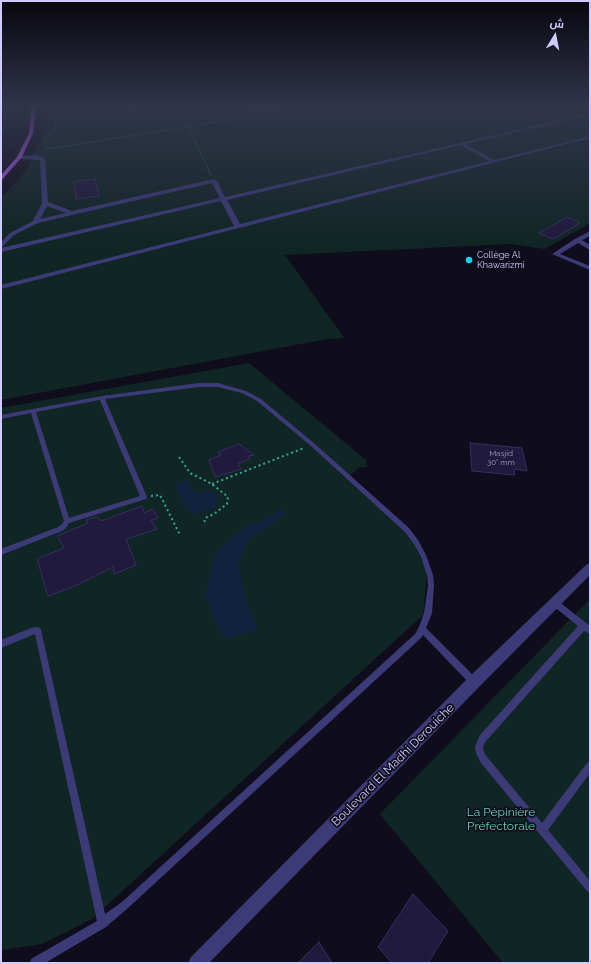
<!DOCTYPE html>
<html>
<head>
<meta charset="utf-8">
<style>
  body { margin:0 }
  #map { position:relative; width:591px; height:964px; overflow:hidden; background:#0f0d1c; font-family:Raleway,Cairo,sans-serif }
  canvas { display:block }
  .frame { position:absolute; inset:0; border:2px solid #d0cbfc; pointer-events:none }
  .north { position:absolute; left:535px; top:16px; width:40px; height:40px; -webkit-text-stroke:3px #0f0d1c; paint-order:stroke; rotate:10deg; font-size:11px; font-weight:700; line-height:16px; text-align:center; color:#d0cbfc }
  .north::after { content:''; display:block; margin:auto; width:14px; height:18px; background:#d0cbfc; clip-path:polygon(50% 0,100% 100%,50% 72%,0 100%) }
</style>
</head>
<body>
<div id="map">
<canvas width="591" height="964"></canvas>
<div class="frame"></div>
<div class="north">ش</div>
</div>
<script>
const context = document.querySelector('canvas').getContext('2d');
context.lineJoin = 'round';
function fill(path, color) {
  context.fillStyle = color;
  context.fill(path, 'evenodd');
}
function shape(rows) {
  const path = new Path2D();
  for (const r of rows) {
    path.moveTo(r[0], r[1]);
    for (let i = 2; i < r.length; i += 2) path.lineTo(r[i], r[i + 1]);
  }
  return path;
}
function stroke(path, color, width, dash) {
  context.strokeStyle = color;
  context.lineWidth = width;
  context.lineCap = dash ? 'butt' : 'round';
  context.setLineDash(dash || []);
  context.stroke(path);
}
function write(font, color, halo, rows, align = 'center') {
  context.font = font + ' Raleway,sans-serif';
  context.lineWidth = 3.5;
  context.setLineDash([]);
  context.textBaseline = 'middle';
  context.strokeStyle = halo;
  context.fillStyle = color;
  for (const [text, x, y, turn = 0] of rows) {
    context.save();
    context.translate(x, y);
    context.rotate((+turn || 0) * Math.PI / 180);
    context.textAlign = isNaN(turn) ? turn : align;
    if (halo) context.strokeText(text, 0, 0);
    context.fillText(text, 0, 0);
    context.restore();
  }
}
fill(shape([
  [46,107,590,107,590,223,545,249,510,244,285,255,344,338,327,339,1,400,1,197,26,171,49,120],
  [249,363,366,460,367,467,359,467,350,476,410,534,427,572,423,615,92,919,42,944,1,950,1,408],
  [590,599,590,963,503,963,380,814]
]), '#102624');
fill(shape([
  [187,480,192,491,199,494,208,491,214,493,218,501,216,507,196,514,186,510,175,484],
  [281,509,285,513,279,519,249,539,238,564,246,601,258,630,227,638,218,629,205,595,215,555,232,538,251,522,255,524,262,521]
]), '#0f223e');
const building = shape([
  [95,179,99,196,76,199,74,182,95,179],
  [567,217,580,223,553,239,539,233,567,217],
  [470,443,522,448,527,471,514,469,515,475,472,471,470,443],
  [239,444,254,455,248,456,250,459,238,464,241,469,215,477,209,460,221,455,218,452,239,444],
  [142,506,144,513,153,509,158,518,151,520,157,529,126,539,136,565,114,574,113,567,75,586,48,596,37,559,64,548,57,536,88,523,86,520,96,517,101,521,142,506],
  [413,894,448,931,428,963,392,963,378,947,413,894],
  [319,942,332,963,298,963,319,942]
]);
fill(building, '#201a3c');
stroke(building, '#382e66', 1);
stroke(shape([
  [55,107,55,129,43,144,48,149,248,117,245,114],
  [255,111,284,107],
  [56,114,77,120,109,118,182,119,245,114,259,107],
  [112,117,141,107],
  [182,119,191,132,211,175],
  [1,134,6,127,5,107]
]), '#35a69d', 1, [1, 1.5]);
stroke(shape([
  [179,457,190,473,212,484,228,497,227,504,214,514,205,518,204,525],
  [212,484,304,448],
  [151,496,160,495,180,535]
]), '#35a69d', 2, [2, 3]);
fill(shape([
  [199,383,218,383,246,391,261,399,315,444,409,528,418,540,426,555,433,575,434,585,432,613,426,628,477,679,478,682,477,685,474,686,471,685,423,635,421,638,128,908,106,927,45,963,30,963,31,959,97,921,35,634,1,648,1,640,31,628,37,627,40,628,41,630,105,914,122,902,415,634,419,627,424,613,428,585,427,575,421,557,414,544,405,532,311,446,257,401,242,393,218,387,199,387,105,399,147,497,146,499,69,523,66,528,62,531,1,555,1,549,58,527,62,524,64,521,31,413,1,419,1,415,102,396,199,383],
  [100,400,140,496,69,518,36,412,100,400],
  [555,600,558,601,590,626,590,634,584,631,486,741,483,746,484,752,487,757,542,823,587,763,590,762,590,773,548,830,590,881,590,893,587,891,481,763,476,753,475,746,480,735,578,626,552,605,551,603,552,601,555,600]
]), '#3c3b78');
fill(shape([
  [590,113,590,115,466,144,494,160,590,136,590,138,1,289,1,285,234,226,221,201,1,252,1,248,220,198,212,183,72,215,38,223,14,235,1,248,1,242,10,233,33,221,42,203,40,160,19,159,16,157,17,156,36,155,45,158,48,202,72,211,214,179,217,181,225,197,590,113],
  [461,145,489,161,240,224,227,200,461,145],
  [47,206,66,213,40,219,47,206],
  [590,231,590,236,582,240,590,245,590,250,578,243,560,254,590,266,590,270,552,254,575,239,590,231]
]), '#3c3b78');
fill(shape([
  [590,563,590,575,479,687,209,963,188,963,191,957,469,677,586,565,590,563]
]), '#3c3b78');
fill(shape([
  [30,107,34,107,35,119,33,133,22,157,1,181,1,175,17,157,29,133,31,119,30,107]
]), '#b75af4');
const sky = context.createLinearGradient(0, 0, 0, 242);
sky.addColorStop(0, '#08070f');
sky.addColorStop(0.44, '#31354b');
sky.addColorStop(1, '#31354b00');
context.fillStyle = sky;
context.fillRect(0, 0, 591, 242);
for (const [x, y, r, color] of [
  [469,260,4,"#0fd3e4"]
]) {
  const dot = new Path2D();
  dot.arc(x, y, r, 0, 2 * Math.PI);
  context.fillStyle = color;
  context.fill(dot);
  stroke(dot, '#0f0d1c', 1.5);
}
write('8px', '#a49fcc', null, [
  ["Masjid",501,454],
  ["30° mm",501,463]
]);
write('9px', '#d0cbfc', '#0f0d1c', [
  ["Collège Al",477,255],
  ["Khawarizmi",477,265]
], 'left');
write('12px', '#d0cbfc', '#0f0d1c', [
  ["Boulevard El Madhi Derouiche",393,765,-45]
]);
write('12px', '#5dd5b5', '#0f0d1c', [
  ["La Pépinière",501,812],
  ["Préfectorale",501,826]
]);
</script>
</body>
</html>
